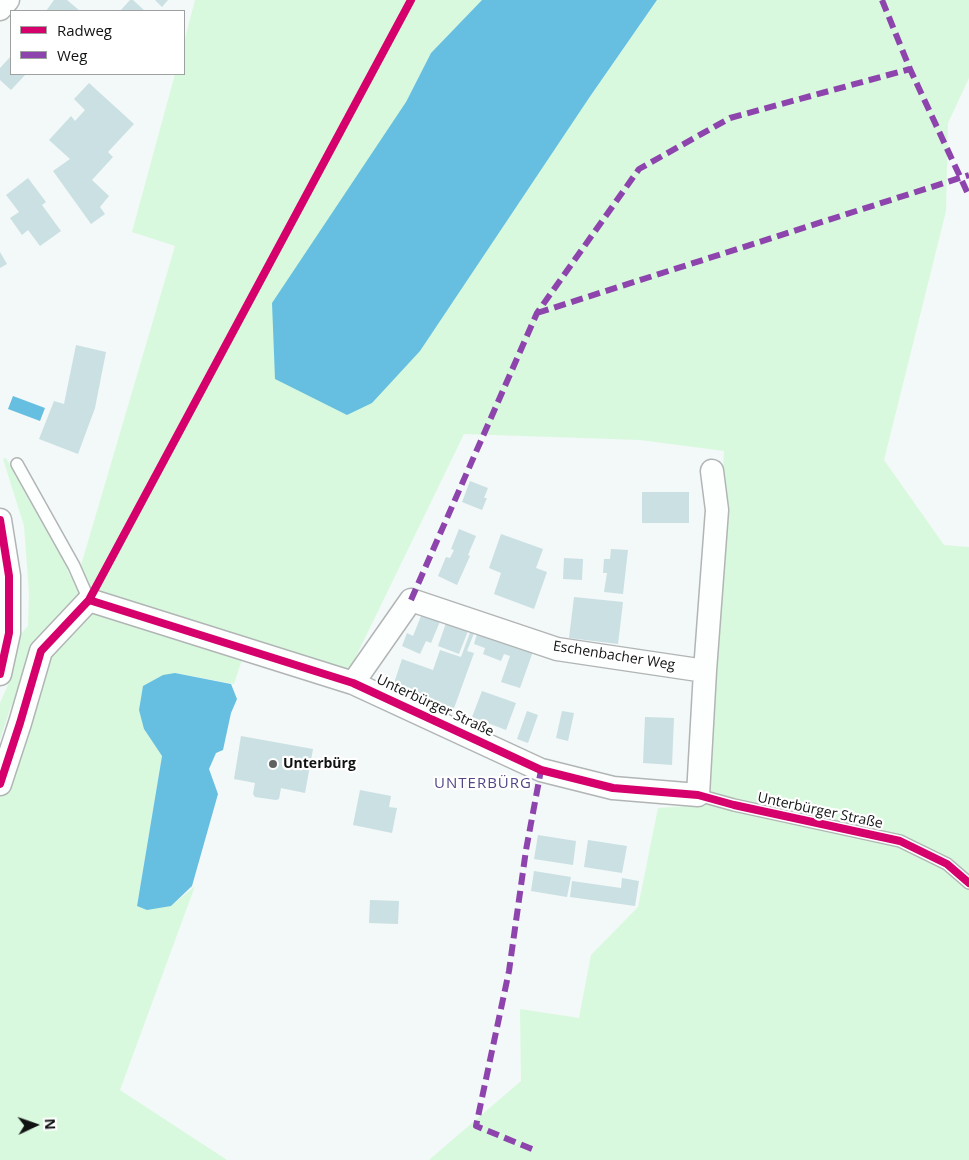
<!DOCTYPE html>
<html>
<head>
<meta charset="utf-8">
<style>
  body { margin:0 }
  #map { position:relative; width:969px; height:1160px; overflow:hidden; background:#f3f8f8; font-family:"Open Sans",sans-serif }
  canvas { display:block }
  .legend { position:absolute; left:10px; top:10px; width:175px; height:65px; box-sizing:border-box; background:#fff; border:1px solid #9fa1a0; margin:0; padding:6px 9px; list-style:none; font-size:15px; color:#101312 }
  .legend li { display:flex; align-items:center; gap:10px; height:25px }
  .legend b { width:25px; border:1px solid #9fa1a0 }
  .north { position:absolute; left:10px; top:1100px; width:50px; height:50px; -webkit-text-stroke:4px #fff; paint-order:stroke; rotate:87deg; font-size:14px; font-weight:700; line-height:20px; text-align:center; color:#101312 }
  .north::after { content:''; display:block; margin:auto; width:18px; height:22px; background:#101312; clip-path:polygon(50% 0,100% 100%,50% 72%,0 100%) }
</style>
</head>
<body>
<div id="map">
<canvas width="969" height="1160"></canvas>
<ul class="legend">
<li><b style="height:6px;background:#d6006c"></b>Radweg</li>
<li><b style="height:6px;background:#8e44ad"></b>Weg</li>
</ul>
<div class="north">N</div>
</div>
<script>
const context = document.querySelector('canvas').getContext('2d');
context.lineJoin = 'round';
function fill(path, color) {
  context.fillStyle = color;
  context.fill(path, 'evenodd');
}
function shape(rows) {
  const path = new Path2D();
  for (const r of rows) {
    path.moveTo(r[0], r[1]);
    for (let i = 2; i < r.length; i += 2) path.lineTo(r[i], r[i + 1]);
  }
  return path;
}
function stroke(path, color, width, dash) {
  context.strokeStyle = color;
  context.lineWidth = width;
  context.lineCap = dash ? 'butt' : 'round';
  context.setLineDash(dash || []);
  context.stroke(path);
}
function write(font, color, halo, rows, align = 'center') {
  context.font = font + ' "Open Sans",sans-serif';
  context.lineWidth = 4.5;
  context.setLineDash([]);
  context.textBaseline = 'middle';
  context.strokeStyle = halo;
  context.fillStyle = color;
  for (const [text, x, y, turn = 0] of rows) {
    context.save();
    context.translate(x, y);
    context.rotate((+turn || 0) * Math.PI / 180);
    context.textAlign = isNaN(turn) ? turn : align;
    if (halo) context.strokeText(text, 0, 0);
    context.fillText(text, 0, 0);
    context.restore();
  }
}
fill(shape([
  [195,0,482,0,431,53,406,102,589,98,657,0,969,0,969,78,948,123,946,211,884,460,944,545,969,547,969,1160,429,1160,521,1081,520,1009,579,1018,591,955,638,907,658,808,706,805,724,451,640,440,464,434,348,673,249,639,234,684,175,673,144,729,162,756,137,905,171,906,195,886,120,1090,227,1160,0,1160,0,778,12,703,0,740,0,703,8,685,20,635,28,626,29,593,24,526,3,459,6,458,66,565,70,576,77,579,175,246,132,232,175,74,184,74,184,42]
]), '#d9f9de');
fill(shape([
  [482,0,657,0,589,98,420,351,372,403,347,415,275,379,272,303,406,102,431,53],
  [13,396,45,408,40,421,8,409],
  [175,673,231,684,237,699,231,713,223,750,216,753,209,769,218,794,192,886,171,906,147,910,137,906,162,756,144,729,139,710,143,686,163,675]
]), '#66bfe0');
fill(shape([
  [54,0,67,0,80,11,46,11],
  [130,0,133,0,145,11,120,11],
  [155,0,168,0,162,7],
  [11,56,11,74,26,74,11,90,0,80,0,68],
  [89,83,134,124,108,152,113,157,92,180,109,196,100,207,105,214,91,224,53,171,70,159,49,140,71,116,75,121,85,110,74,99],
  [28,178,46,202,42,205,61,231,40,246,28,230,22,235,10,218,19,212,6,195],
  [0,252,7,264,0,268],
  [76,345,106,352,95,408,78,454,39,439,54,401,64,404],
  [470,481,488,488,484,498,487,498,482,510,462,502],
  [642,492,689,492,689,523,642,523],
  [459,529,476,536,468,555,470,556,457,585,438,576,446,557,450,558,454,550,451,549],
  [501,534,543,549,536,568,547,572,534,609,494,594,501,573,489,568],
  [611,549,628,550,623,594,604,592,607,573,603,573,604,559,610,559],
  [564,558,583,559,582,580,563,579],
  [574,597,623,602,618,644,569,638],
  [423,611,441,619,431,643,426,641,420,654,402,646,407,633,413,636],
  [446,623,468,631,459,654,438,646],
  [472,627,476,628,467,651,474,653,453,711,392,689,402,659,433,670,440,650,461,657],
  [479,627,535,646,520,688,501,682,510,656,504,654,501,661,483,654,485,648,474,644],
  [482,691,516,703,506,730,472,717],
  [527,711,538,715,528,743,517,739],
  [562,711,574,713,568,741,556,738],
  [645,717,674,718,672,765,643,763],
  [241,736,313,749,305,793,281,788,279,799,276,800,255,797,253,794,255,783,234,779],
  [360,790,391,796,389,807,397,808,392,833,353,825],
  [538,835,576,841,573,865,534,859],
  [588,840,627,846,622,873,584,867],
  [534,871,571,877,567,897,531,891],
  [622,878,639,881,635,906,570,897,572,881,621,888],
  [370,900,399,901,398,924,369,923]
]), '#cae0e3');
const service = shape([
  [17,464,74,566,89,600],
  [698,795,734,805,900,841,947,864,969,883]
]);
const minor = shape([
  [0,9,8,0],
  [0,520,9,576,9,633,0,674],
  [353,683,411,600,557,649,705,671],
  [0,784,20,723,41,651,89,600,353,683,541,770,613,788,698,795,705,671,717,510,712,471]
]);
stroke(service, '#b2b5b5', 14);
stroke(minor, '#b2b5b5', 25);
stroke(service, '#fdfefe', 11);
stroke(minor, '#fdfefe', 22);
stroke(shape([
  [882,0,910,69,969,196],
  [537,313,969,175],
  [411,600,537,313,639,169,730,118,910,69],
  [532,1149,476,1126,509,971,526,850,541,770]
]), '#8e44ad', 6, [12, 6]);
stroke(shape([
  [0,520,9,576,9,633,0,674],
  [89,600,353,683,541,770,613,788,698,795,734,805,900,841,947,864,969,883],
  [0,784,20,723,41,651,89,600,411,0]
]), '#d6006c', 8);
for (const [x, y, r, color] of [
  [273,764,5,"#5f6362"]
]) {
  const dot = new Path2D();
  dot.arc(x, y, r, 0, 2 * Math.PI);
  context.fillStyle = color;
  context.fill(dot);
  stroke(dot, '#fff', 2);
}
write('14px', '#101312', '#fff', [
  ["Eschenbacher Weg",614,656,9],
  ["Unterbürger Straße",435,706,25],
  ["Unterbürger Straße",820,811,12]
]);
write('bold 14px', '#101312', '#fff', [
  ["Unterbürg",283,764]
], 'left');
context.letterSpacing = '1px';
write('15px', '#524886', '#fff', [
  ["UNTERBÜRG",483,784]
]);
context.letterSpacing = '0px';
</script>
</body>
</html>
